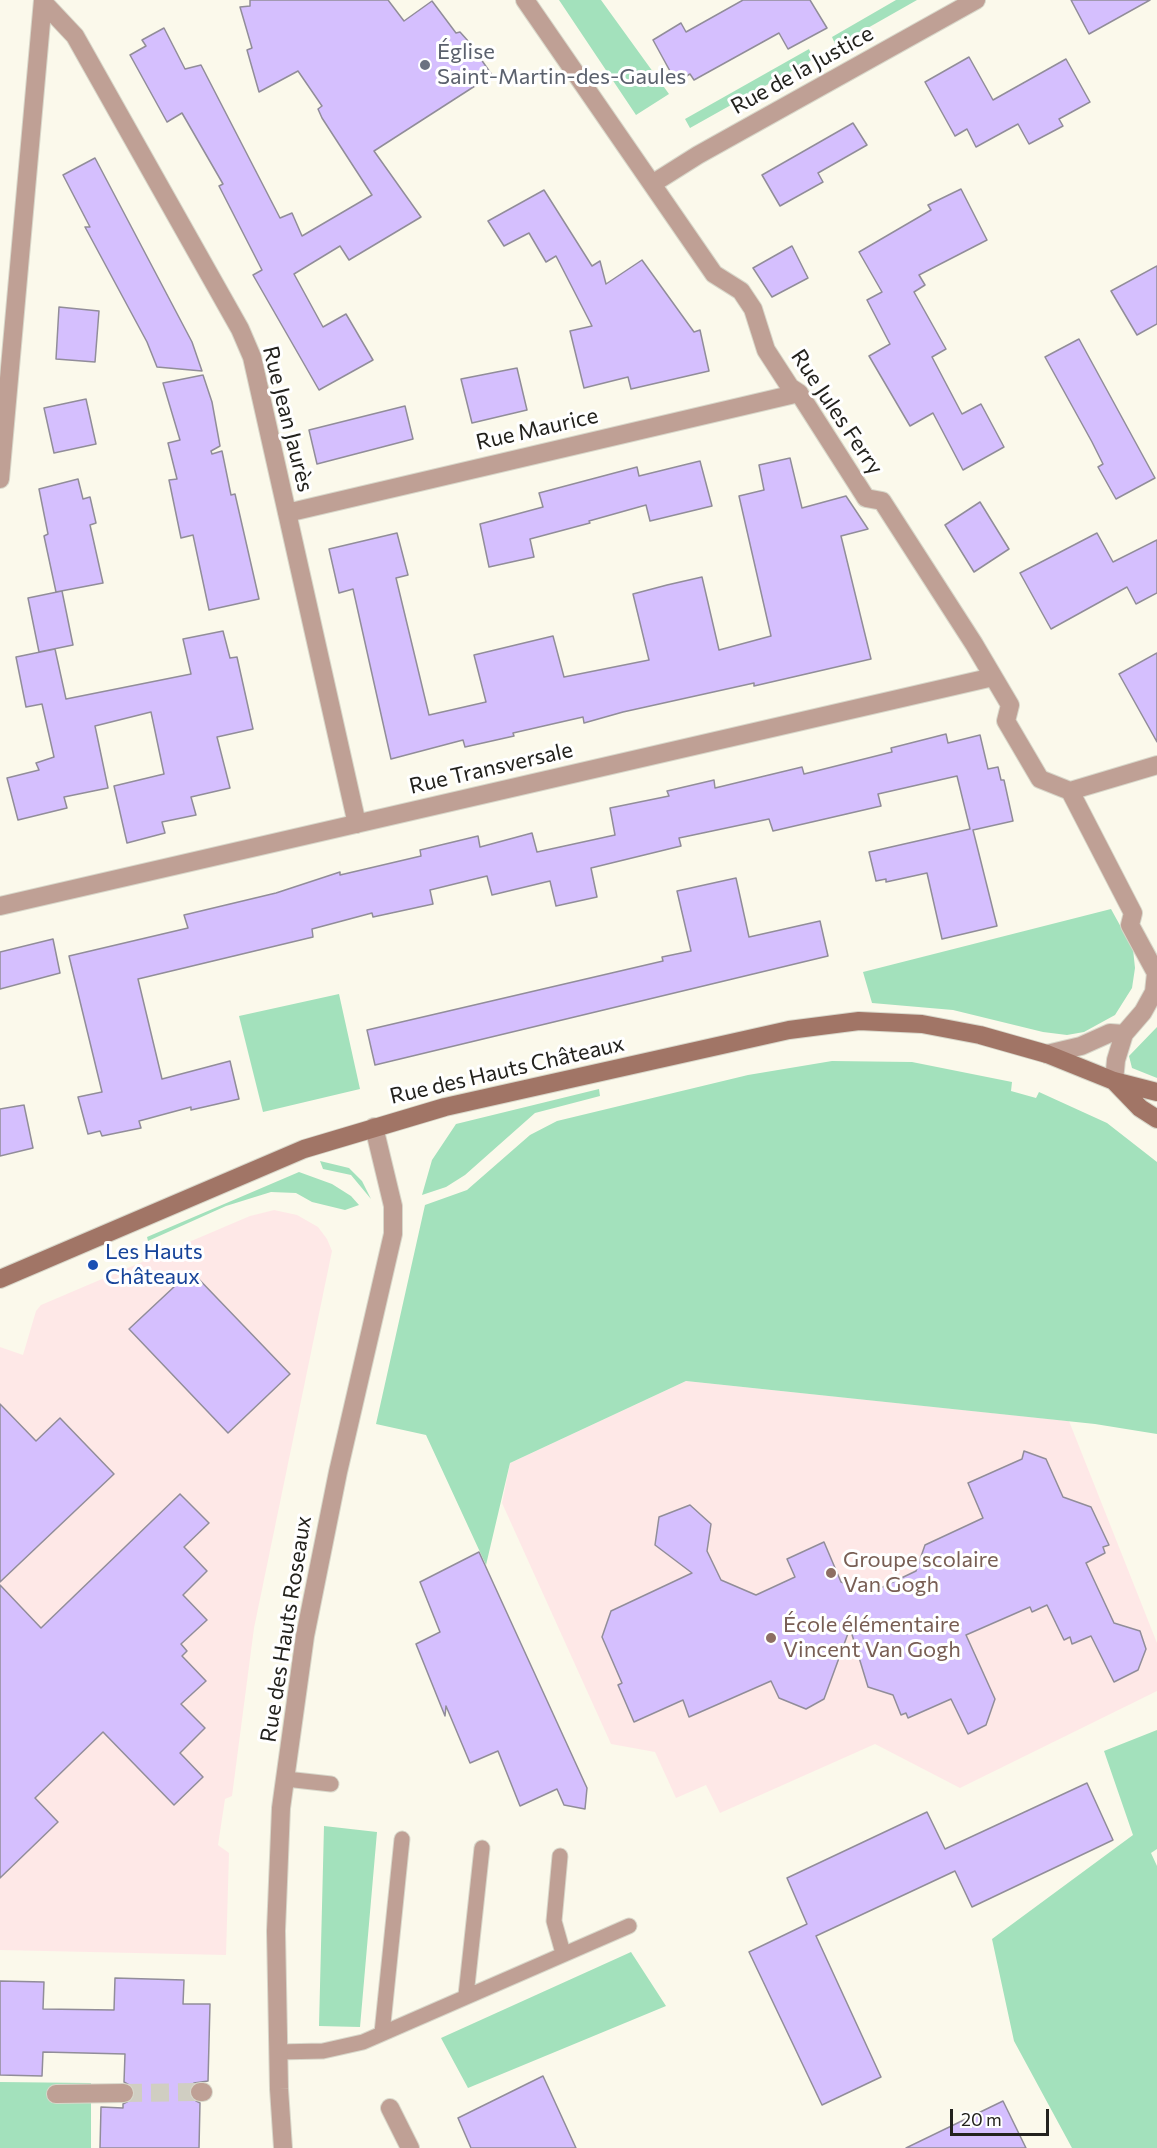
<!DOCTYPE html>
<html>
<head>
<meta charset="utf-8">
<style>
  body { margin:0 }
  #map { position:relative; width:1157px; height:2148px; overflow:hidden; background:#fbf9eb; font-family:Commissioner,sans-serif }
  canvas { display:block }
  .scale { position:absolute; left:950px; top:2109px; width:99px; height:27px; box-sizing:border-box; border:3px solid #23221d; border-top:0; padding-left:8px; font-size:18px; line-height:21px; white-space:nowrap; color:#23221d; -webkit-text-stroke:4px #fff; paint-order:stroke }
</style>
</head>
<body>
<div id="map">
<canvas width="1157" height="2148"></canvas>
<div class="scale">20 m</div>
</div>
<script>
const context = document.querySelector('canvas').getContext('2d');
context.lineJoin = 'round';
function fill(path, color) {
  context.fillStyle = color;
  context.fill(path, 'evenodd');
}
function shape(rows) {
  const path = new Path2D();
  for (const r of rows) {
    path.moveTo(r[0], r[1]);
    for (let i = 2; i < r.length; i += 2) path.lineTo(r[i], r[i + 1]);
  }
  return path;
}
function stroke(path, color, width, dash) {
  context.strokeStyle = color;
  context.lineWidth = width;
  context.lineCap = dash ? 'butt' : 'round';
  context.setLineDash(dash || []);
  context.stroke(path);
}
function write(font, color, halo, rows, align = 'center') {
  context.font = font + ' Commissioner,sans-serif';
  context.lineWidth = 6;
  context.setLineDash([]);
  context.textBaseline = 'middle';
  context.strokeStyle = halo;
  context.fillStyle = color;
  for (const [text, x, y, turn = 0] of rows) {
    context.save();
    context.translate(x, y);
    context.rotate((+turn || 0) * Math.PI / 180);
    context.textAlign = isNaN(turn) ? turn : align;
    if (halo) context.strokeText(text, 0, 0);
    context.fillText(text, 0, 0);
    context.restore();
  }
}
fill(shape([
  [274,1210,297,1215,318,1227,327,1239,332,1251,254,1628,232,1796,225,1799,218,1845,229,1853,226,1955,0,1950,0,1347,23,1355,36,1311,41,1305,250,1216],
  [686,1381,1069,1421,1157,1643,1157,1691,960,1788,875,1744,720,1813,706,1785,676,1798,655,1752,611,1744,502,1503,510,1463]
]), '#fee8e7');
fill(shape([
  [559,0,601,0,669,94,636,115],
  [896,0,917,0,836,46,832,37],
  [809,49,813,59,690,128,685,119],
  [1111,909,1133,949,1135,968,1132,988,1115,1015,1084,1032,1067,1035,1043,1032,953,1010,872,1003,863,972],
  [339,994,360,1089,263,1112,239,1016],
  [1157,1027,1157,1078,1132,1068,1129,1056],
  [832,1061,912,1062,1012,1082,1011,1091,1036,1098,1039,1092,1107,1123,1157,1162,1157,1434,1095,1424,686,1381,510,1463,486,1565,426,1435,376,1424,425,1205,467,1190,530,1135,557,1121,748,1075],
  [599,1089,600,1096,535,1113,465,1175,446,1187,422,1195,432,1160,456,1124],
  [320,1161,349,1168,362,1181,371,1199,351,1175,323,1169],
  [299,1172,332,1184,351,1196,359,1205,345,1210,312,1202,296,1193,271,1192,226,1206,148,1241,147,1237],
  [1157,1730,1157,1849,1151,1853,1157,1866,1157,2148,1072,2148,1014,2041,992,1939,1133,1835,1104,1751],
  [324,1826,377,1832,360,2027,319,2026],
  [631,1952,666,2006,468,2088,441,2038],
  [0,2082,91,2083,91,2148,0,2148]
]), '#a3e1bc');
const building = shape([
  [250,0,388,0,404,21,432,1,456,33,460,32,469,42,492,75,374,151,421,217,349,260,340,246,294,274,323,327,346,314,373,360,319,390,253,275,262,270,219,186,223,184,182,113,167,122,130,55,146,46,142,40,164,28,185,69,201,65,280,218,292,213,302,236,372,195,322,118,318,109,322,106,298,71,259,92,247,50,252,48,240,7,250,6,250,0],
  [743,0,810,0,827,28,788,49,779,33,694,80,690,74,676,82,653,40,681,23,686,32,743,0],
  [1071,0,1150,0,1089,34,1071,0],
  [969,57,993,100,1066,59,1090,102,1059,119,1063,126,1029,144,1018,124,976,147,967,129,955,136,925,82,969,57],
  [853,123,867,145,818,173,823,182,780,206,762,175,853,123],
  [95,158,192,342,202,371,157,367,147,342,85,227,90,227,63,175,95,158],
  [961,189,987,240,919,275,925,285,914,292,946,349,932,357,962,414,981,404,1004,447,963,470,933,413,910,426,869,356,890,344,867,300,882,292,859,252,931,210,928,205,961,189],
  [544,190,592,266,600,261,606,284,642,260,694,332,700,330,709,371,631,389,628,377,584,388,570,331,592,326,556,256,546,262,529,233,504,246,488,221,544,190],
  [792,246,808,278,772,297,753,268,792,246],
  [1157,266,1157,324,1137,335,1111,291,1157,266],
  [59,307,99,311,95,362,56,359,59,307],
  [1079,339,1155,478,1116,499,1098,467,1103,464,1092,442,1045,357,1079,339],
  [517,368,527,410,472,423,461,379,517,368],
  [203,375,212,402,220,446,211,451,212,454,222,451,231,495,235,494,259,599,209,610,193,535,181,538,169,480,177,479,168,443,180,440,163,383,203,375],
  [86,399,96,444,54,453,44,408,86,399],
  [405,406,413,439,317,464,309,430,405,406],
  [790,458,802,508,846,496,868,529,841,536,871,659,754,686,754,683,623,712,584,723,583,717,513,733,514,736,465,747,463,740,391,759,353,589,339,593,329,549,397,533,408,575,396,578,429,715,486,702,474,655,553,636,564,677,649,660,633,594,667,585,702,577,719,650,771,636,739,496,764,490,759,465,790,458],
  [700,461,712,506,650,521,646,505,589,521,590,523,530,539,534,557,489,567,480,524,543,507,539,493,637,467,639,476,700,461],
  [78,479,83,499,90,497,96,523,90,525,103,583,56,592,44,536,48,534,39,489,78,479],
  [980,502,1009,549,974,572,945,525,980,502],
  [1097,533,1113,562,1157,540,1157,593,1136,604,1127,587,1051,629,1020,573,1097,533],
  [62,591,73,645,39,652,28,598,62,591],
  [223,631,230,658,237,657,253,729,217,737,230,788,191,797,196,815,162,822,165,833,127,843,114,786,164,774,151,712,95,726,108,788,64,797,67,808,18,820,7,778,39,770,36,763,54,757,42,704,26,707,16,657,55,649,66,699,191,674,183,639,223,631],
  [1157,653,1157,742,1119,674,1157,653],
  [946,734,948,743,980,735,988,769,998,767,1001,780,1004,780,1013,821,973,830,997,926,942,939,927,873,886,882,886,879,876,881,869,852,970,829,957,776,878,794,881,806,773,831,769,819,679,838,681,846,591,868,597,897,556,906,550,881,492,895,487,876,430,890,433,904,373,917,372,913,312,929,313,937,138,979,162,1079,230,1061,239,1099,191,1110,191,1107,139,1121,141,1128,102,1136,100,1131,88,1134,78,1097,102,1092,69,956,188,928,184,915,276,893,340,872,340,875,421,856,420,850,478,836,480,847,532,833,537,852,615,835,610,808,669,796,667,791,714,780,715,788,802,767,804,774,892,752,891,748,946,734],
  [736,878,749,937,820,921,828,956,375,1065,367,1030,663,961,662,957,691,951,677,891,736,878],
  [53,939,60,973,0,989,0,952,53,939],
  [24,1105,33,1148,0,1156,0,1109,24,1105],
  [191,1271,290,1374,228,1433,129,1329,191,1271],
  [0,1404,36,1441,60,1418,114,1474,0,1582,0,1404],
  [1024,1451,1046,1459,1063,1497,1091,1507,1109,1545,1103,1547,1105,1553,1086,1563,1114,1623,1140,1631,1146,1649,1138,1670,1114,1682,1091,1636,1072,1644,1070,1637,1064,1640,1047,1605,1032,1612,1030,1607,966,1635,995,1699,986,1725,968,1734,951,1699,908,1718,906,1713,901,1715,893,1695,868,1687,850,1628,824,1699,806,1709,779,1698,771,1681,689,1717,683,1700,634,1722,618,1685,622,1683,602,1637,611,1611,692,1573,655,1545,659,1517,690,1505,711,1524,707,1551,721,1580,756,1595,795,1577,787,1559,824,1542,841,1582,870,1593,916,1571,925,1545,983,1518,968,1483,1022,1459,1024,1451],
  [180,1494,209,1523,184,1547,207,1571,183,1595,207,1620,181,1644,187,1651,182,1656,206,1681,181,1704,205,1728,180,1753,203,1777,174,1805,103,1732,35,1798,58,1822,0,1878,0,1585,41,1628,180,1494],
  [479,1552,587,1788,585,1809,564,1805,557,1789,520,1806,498,1751,470,1763,446,1706,445,1716,416,1644,440,1632,420,1582,479,1552],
  [1087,1783,1113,1840,972,1907,955,1871,816,1936,881,2077,822,2105,749,1952,807,1924,787,1878,927,1812,945,1849,1087,1783],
  [115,1978,184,1980,183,2004,210,2004,208,2081,194,2083,189,2091,191,2098,200,2103,199,2148,100,2148,101,2107,123,2108,123,2104,134,2098,134,2088,124,2082,125,2054,43,2052,42,2076,0,2075,0,1981,44,1982,43,2009,114,2010,115,1978],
  [543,2076,576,2148,471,2148,458,2118,543,2076],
  [1003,2101,1026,2148,906,2148,1003,2101]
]);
fill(building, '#d5bffe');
stroke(building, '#918d99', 1.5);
stroke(shape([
  [124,2093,200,2092]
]), '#d0cec2', 18, [18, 9]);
const lane = shape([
  [286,1779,331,1784],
  [560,1856,554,1921,563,1953],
  [466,1995,482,1848],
  [382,2033,402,1839],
  [278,2052,323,2051,363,2042,629,1926]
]);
const street = shape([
  [525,0,714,274,741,291,753,309,766,350,790,387,799,393,866,498,882,501,974,644,1010,705,1006,721,1040,779,1070,791,1133,913,1130,925,1156,973,1154,992,1143,1012,1124,1034,1116,1060,1114,1081],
  [43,2,75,36,240,329,252,357,357,824],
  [652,184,698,155,976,0],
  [0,479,43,0],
  [287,513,799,393],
  [1070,791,1157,765],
  [0,906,993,677],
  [1047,1054,1081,1046,1110,1033,1124,1034],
  [200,2092,203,2092],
  [56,2094,124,2093],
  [390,2108,410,2148],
  [283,2148,279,2089,276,1931,281,1808,305,1636,338,1472,393,1234,393,1206,374,1127]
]);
const secondary = shape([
  [1114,1081,1140,1108,1157,1119],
  [0,1279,304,1149,445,1107,789,1030,859,1021,922,1024,980,1035,1047,1054,1114,1081,1157,1092]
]);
stroke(lane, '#d8d7ca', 17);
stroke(street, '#d8d7ca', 20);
stroke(secondary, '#d8d7ca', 20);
stroke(lane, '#bfa095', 15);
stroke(street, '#bfa095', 18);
stroke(secondary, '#a17566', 18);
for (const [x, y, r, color] of [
  [425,65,6,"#6b7280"],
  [93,1265,6,"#1a4fb4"],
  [831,1573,6,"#8d6e63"],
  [771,1638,6,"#8d6e63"]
]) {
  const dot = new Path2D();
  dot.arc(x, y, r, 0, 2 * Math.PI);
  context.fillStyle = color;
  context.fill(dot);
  stroke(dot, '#fff', 2);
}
write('22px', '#5b616d', '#fff', [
  ["Église",437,52],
  ["Saint-Martin-des-Gaules",437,77]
], 'left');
write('22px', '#23221d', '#fff', [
  ["Rue de la Justice",802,70,-29],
  ["Rue Jules Ferry",837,412,56],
  ["Rue Jean Jaurès",288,419,76],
  ["Rue Maurice",537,429,-13],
  ["Rue Transversale",491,768,-13],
  ["Rue des Hauts Châteaux",507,1070,-13],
  ["Rue des Hauts Roseaux",286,1629,-81]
]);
write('22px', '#164399', '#fff', [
  ["Les Hauts",105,1252],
  ["Châteaux",105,1277]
], 'left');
write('22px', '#785e54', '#fff', [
  ["Groupe scolaire",843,1560],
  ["Van Gogh",843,1585],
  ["École élémentaire",783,1625],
  ["Vincent Van Gogh",783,1650]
], 'left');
</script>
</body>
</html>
